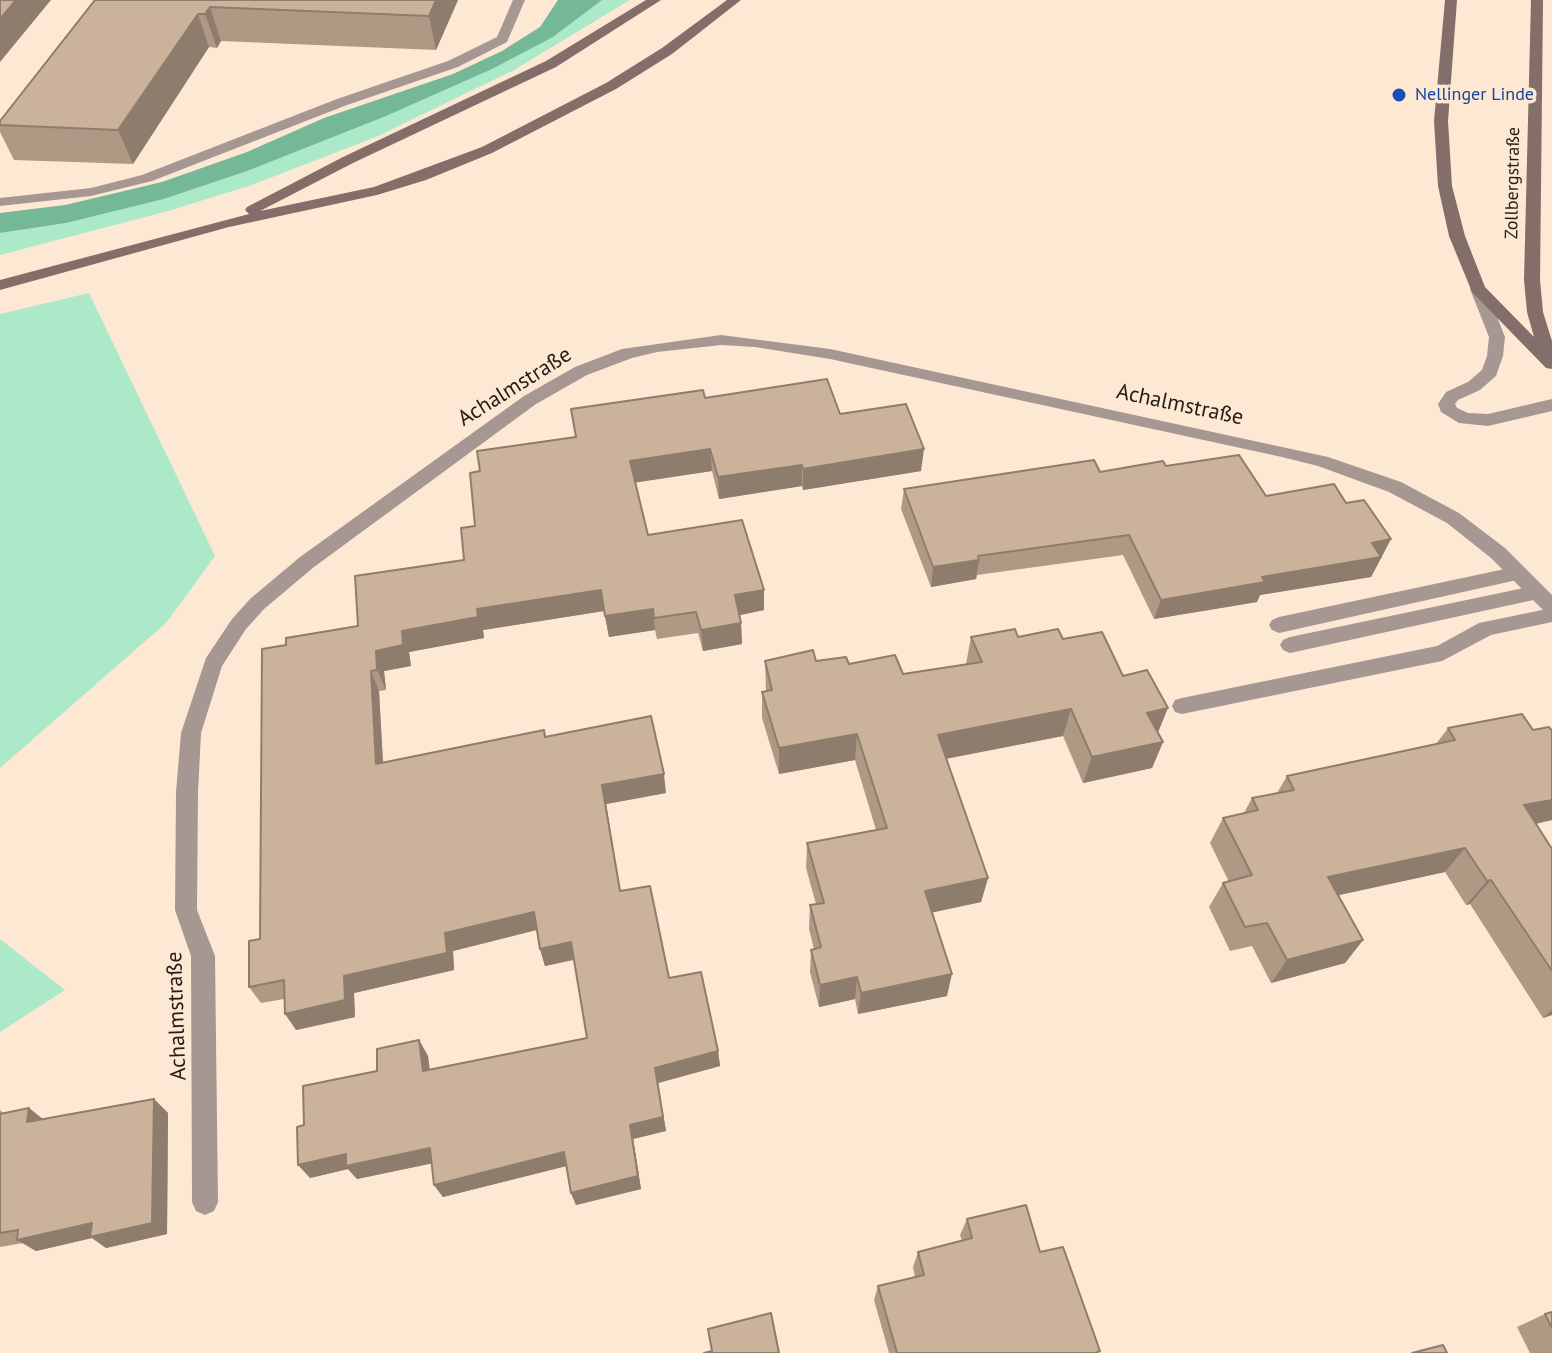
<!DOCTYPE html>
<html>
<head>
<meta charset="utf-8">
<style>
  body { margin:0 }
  canvas { display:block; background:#fde8d4 }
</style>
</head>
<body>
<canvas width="1552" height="1353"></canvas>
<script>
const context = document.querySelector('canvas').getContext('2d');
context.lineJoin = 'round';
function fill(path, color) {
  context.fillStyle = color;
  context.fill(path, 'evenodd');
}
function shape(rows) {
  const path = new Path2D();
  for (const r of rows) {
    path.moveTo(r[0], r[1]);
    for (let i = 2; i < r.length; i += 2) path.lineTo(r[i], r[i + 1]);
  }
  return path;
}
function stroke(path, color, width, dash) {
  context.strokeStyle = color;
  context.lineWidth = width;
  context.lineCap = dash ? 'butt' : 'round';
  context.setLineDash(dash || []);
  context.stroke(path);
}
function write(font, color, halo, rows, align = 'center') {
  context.font = font + ' "PT Sans",sans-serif';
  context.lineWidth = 7;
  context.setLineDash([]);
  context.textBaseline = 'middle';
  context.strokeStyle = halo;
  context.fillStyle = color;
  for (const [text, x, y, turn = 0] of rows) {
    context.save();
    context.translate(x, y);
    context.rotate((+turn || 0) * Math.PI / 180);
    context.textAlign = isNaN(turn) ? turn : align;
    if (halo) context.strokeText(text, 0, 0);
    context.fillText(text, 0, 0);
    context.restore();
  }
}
fill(shape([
  [602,0,630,0,514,70,376,137,249,186,168,211,0,255,0,233,66,223,164,199,247,171,553,37],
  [89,293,215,556,166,623,0,768,0,314],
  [0,939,65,990,0,1032]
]), '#abe9c9');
fill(shape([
  [558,0,602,0,553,37,492,69,386,116,247,171,164,199,66,223,0,233,0,213,65,205,162,182,247,152,324,118,453,74,502,51,540,27]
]), '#75b898');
fill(shape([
  [513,0,525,0,507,42,458,67,347,105,152,181,91,196,0,206,0,198,91,188,142,175,337,99,448,61,497,37,513,0],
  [1478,284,1486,289,1505,337,1503,356,1496,376,1480,390,1458,400,1455,404,1457,408,1468,413,1488,414,1552,399,1552,411,1488,426,1459,423,1441,412,1438,404,1446,392,1468,382,1482,370,1487,356,1489,337,1470,289,1478,284],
  [1519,566,1528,573,1526,578,1279,633,1272,630,1269,625,1272,620,1279,617,1519,566],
  [1538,585,1548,592,1538,599,1290,653,1283,650,1280,645,1283,640,1290,637,1538,585],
  [1552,608,1552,622,1491,635,1442,661,1182,714,1175,712,1172,706,1175,700,1182,698,1437,646,1479,623,1552,608]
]), '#a69793');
fill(shape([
  [721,335,830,349,1328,457,1401,482,1459,513,1505,548,1552,595,1552,614,1545,612,1491,558,1447,523,1389,492,1318,466,1282,457,830,359,755,347,721,345,657,352,632,358,587,375,536,404,314,567,264,609,246,629,222,666,201,733,198,792,197,910,215,956,218,1202,214,1211,205,1215,196,1211,192,1202,191,956,175,910,176,792,181,733,206,658,232,619,250,599,300,557,524,396,575,367,622,349,721,335]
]), '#a69793');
fill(shape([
  [646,0,661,0,556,67,353,163,260,211,374,187,482,147,606,83,662,48,727,0,741,0,672,54,616,89,492,153,426,180,377,195,229,227,0,290,0,280,249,214,245,210,247,207,343,157,546,61,646,0],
  [1445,0,1457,0,1448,121,1452,186,1465,236,1485,287,1534,337,1527,312,1524,280,1531,0,1543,0,1540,280,1543,312,1552,341,1552,369,1546,368,1472,292,1449,236,1438,186,1434,121,1445,0]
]), '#846e69');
fill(shape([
  [95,0,458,0,436,50,221,41,217,48,209,47,133,164,14,160,0,132,0,121],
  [705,398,840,414,921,471,803,490,802,486,719,499,712,471,635,482,648,535,764,590,764,610,740,615,741,623,742,644,703,651,698,633,657,639,655,630,609,637,604,611,483,630,484,638,409,652,411,666,384,671,386,690,379,691,383,762,546,737,666,793,606,804,620,891,669,978,718,1051,720,1066,658,1083,666,1131,633,1139,641,1189,576,1205,571,1193,567,1166,443,1197,434,1185,432,1163,357,1179,348,1169,310,1178,304,1125,419,1040,428,1056,430,1070,587,1038,574,960,545,966,540,949,537,930,453,951,454,970,354,993,355,1017,296,1030,284,999,261,1003,249,987,260,939,286,645,358,626,464,560,475,526,480,471,576,437],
  [1166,466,1266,496,1346,503,1391,539,1371,577,1260,595,1257,602,1154,619,1123,555,977,575,976,579,931,587,901,509,904,489],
  [971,637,1063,639,1123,676,1163,742,1152,768,1083,783,1063,736,946,759,988,878,981,902,932,912,947,996,858,1014,855,999,819,1007,810,972,811,950,814,949,809,929,810,905,816,904,806,868,807,843,876,830,855,760,779,774,762,718,762,692,766,691,765,661,816,661,849,664,903,674,966,664],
  [1448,728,1552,820,1536,824,1552,849,1552,1015,1543,1018,1470,904,1466,905,1445,872,1338,895,1363,940,1345,963,1271,983,1252,946,1230,951,1209,907,1223,883,1229,882,1210,843,1223,818,1244,813,1252,798,1277,793,1287,776,1436,744],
  [154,1099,168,1113,167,1234,106,1248,92,1238,36,1251,23,1243,0,1247,0,1110,4,1114,29,1108,43,1119],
  [967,1219,1040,1252,1099,1353,889,1353,874,1300,878,1286,915,1277,913,1267,918,1252,962,1240,960,1235],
  [1552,1312,1552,1353,1530,1353,1517,1327,1545,1314]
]), '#af9985');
fill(shape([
  [16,0,51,0,0,62,0,19],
  [436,0,458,0,436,50,429,16],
  [210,7,221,41,217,48,205,14],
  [198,14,209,47,133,164,118,130],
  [710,449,712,471,633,483,630,461],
  [924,449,921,471,803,490,803,469],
  [802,465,802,486,719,499,718,477],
  [1391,539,1371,577,1260,595,1257,602,1154,619,1161,600,1262,577,1372,543],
  [979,560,976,579,931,587,933,567],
  [601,590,604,611,483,630,484,638,409,652,411,666,384,671,386,690,377,670,376,651,402,631,477,609],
  [764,590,764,610,736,616,735,595],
  [653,609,655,630,609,637,605,616],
  [741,623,742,644,703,651,701,630],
  [371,671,379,691,384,783,376,764],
  [1168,708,1157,735,1147,713],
  [1071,709,1063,736,933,761,938,735],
  [857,734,855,760,779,774,779,748],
  [1163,742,1152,768,1083,783,1092,757],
  [664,774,666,793,606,804,623,909,602,785],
  [1552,800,1552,820,1503,830,1524,805],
  [1465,848,1445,872,1312,901,1328,877],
  [988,878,981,902,921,915,925,891],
  [1491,880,1470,904,1466,905,1487,881],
  [534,912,540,929,453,951,454,970,354,993,355,1017,296,1030,285,1014,344,976,445,933],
  [1363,940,1345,963,1271,983,1287,960],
  [571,942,576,959,545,966,540,949],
  [952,974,947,996,858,1014,861,993],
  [857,977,855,999,819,1007,820,985],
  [1552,1010,1552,1015,1543,1018],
  [419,1040,428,1056,431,1086,423,1071],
  [718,1051,720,1066,658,1083,666,1131,633,1139,641,1189,576,1205,571,1193,630,1125,655,1068],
  [154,1099,168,1113,167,1234,106,1248,92,1238,36,1251,17,1240],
  [29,1108,46,1122,27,1122],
  [430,1148,439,1162,357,1179,348,1169,310,1178,298,1165,346,1154],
  [564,1152,570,1165,443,1197,434,1185]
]), '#8e7d6c');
const building = shape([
  [0,0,16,0,0,19,0,0],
  [95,0,436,0,429,16,210,7,205,14,198,14,118,130,0,125,0,121,95,0],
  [827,379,840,414,906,404,924,449,803,469,802,465,718,477,710,449,630,461,648,535,742,520,764,590,735,595,741,623,701,630,696,612,654,618,653,609,605,616,601,590,477,609,478,617,402,631,403,645,376,651,377,670,371,671,376,764,544,730,545,737,651,716,664,774,602,785,620,891,650,886,669,978,701,972,718,1051,655,1068,663,1117,630,1125,638,1176,571,1193,564,1152,434,1185,430,1148,346,1166,346,1154,298,1165,297,1127,304,1125,303,1086,377,1071,377,1049,419,1040,423,1071,587,1038,571,942,540,949,534,912,445,933,447,953,344,976,345,1000,285,1014,284,980,249,987,249,941,260,939,262,649,286,645,286,638,358,626,355,576,464,560,461,528,475,526,470,473,480,471,477,451,576,437,571,409,703,390,705,398,827,379],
  [1239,455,1266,496,1334,484,1346,503,1364,500,1391,539,1372,543,1381,557,1262,577,1265,582,1161,600,1129,535,978,556,979,560,933,567,904,489,1094,460,1100,472,1163,461,1166,466,1239,455],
  [1015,629,1018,637,1058,629,1063,639,1102,632,1123,676,1147,670,1168,708,1147,713,1163,742,1092,757,1071,709,938,735,988,878,925,891,952,974,861,993,857,977,820,985,811,950,821,947,810,905,824,903,807,843,887,828,857,734,779,748,762,692,772,690,765,661,813,650,816,661,846,657,849,664,895,655,903,674,982,662,971,637,1015,629],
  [1522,714,1533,730,1549,727,1552,731,1552,800,1524,805,1552,849,1552,971,1491,880,1487,881,1465,848,1328,877,1363,940,1287,960,1267,923,1245,927,1223,883,1252,875,1223,818,1258,810,1252,798,1294,790,1287,776,1455,740,1448,728,1522,714],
  [154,1099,152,1223,90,1237,92,1223,17,1240,18,1230,0,1233,0,1114,29,1108,27,1122,154,1099],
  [1026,1205,1040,1252,1063,1247,1100,1351,1095,1353,897,1353,878,1286,924,1275,918,1252,972,1238,967,1219,1026,1205],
  [1552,1312,1552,1328,1545,1314,1552,1312],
  [771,1313,779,1353,704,1353,712,1351,708,1329,771,1313],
  [1443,1345,1447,1353,1412,1353,1443,1345]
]);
fill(building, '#cbb29b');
stroke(building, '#8e7d6c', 2);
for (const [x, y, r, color] of [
  [1399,95,8,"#1a4fb4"]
]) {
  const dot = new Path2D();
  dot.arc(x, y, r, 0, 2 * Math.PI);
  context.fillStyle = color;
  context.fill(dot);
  stroke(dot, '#fde8d4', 3);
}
write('18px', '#164399', '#fde8d4', [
  ["Nellinger Linde",1415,95]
], 'left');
write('18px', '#251c14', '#fde8d4', [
  ["Zollbergstraße",1513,183,-89]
]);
write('22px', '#251c14', '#fde8d4', [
  ["Achalmstraße",515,387,-32],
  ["Achalmstraße",1180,405,12],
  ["Achalmstraße",177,1016,-92]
]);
</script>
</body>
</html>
